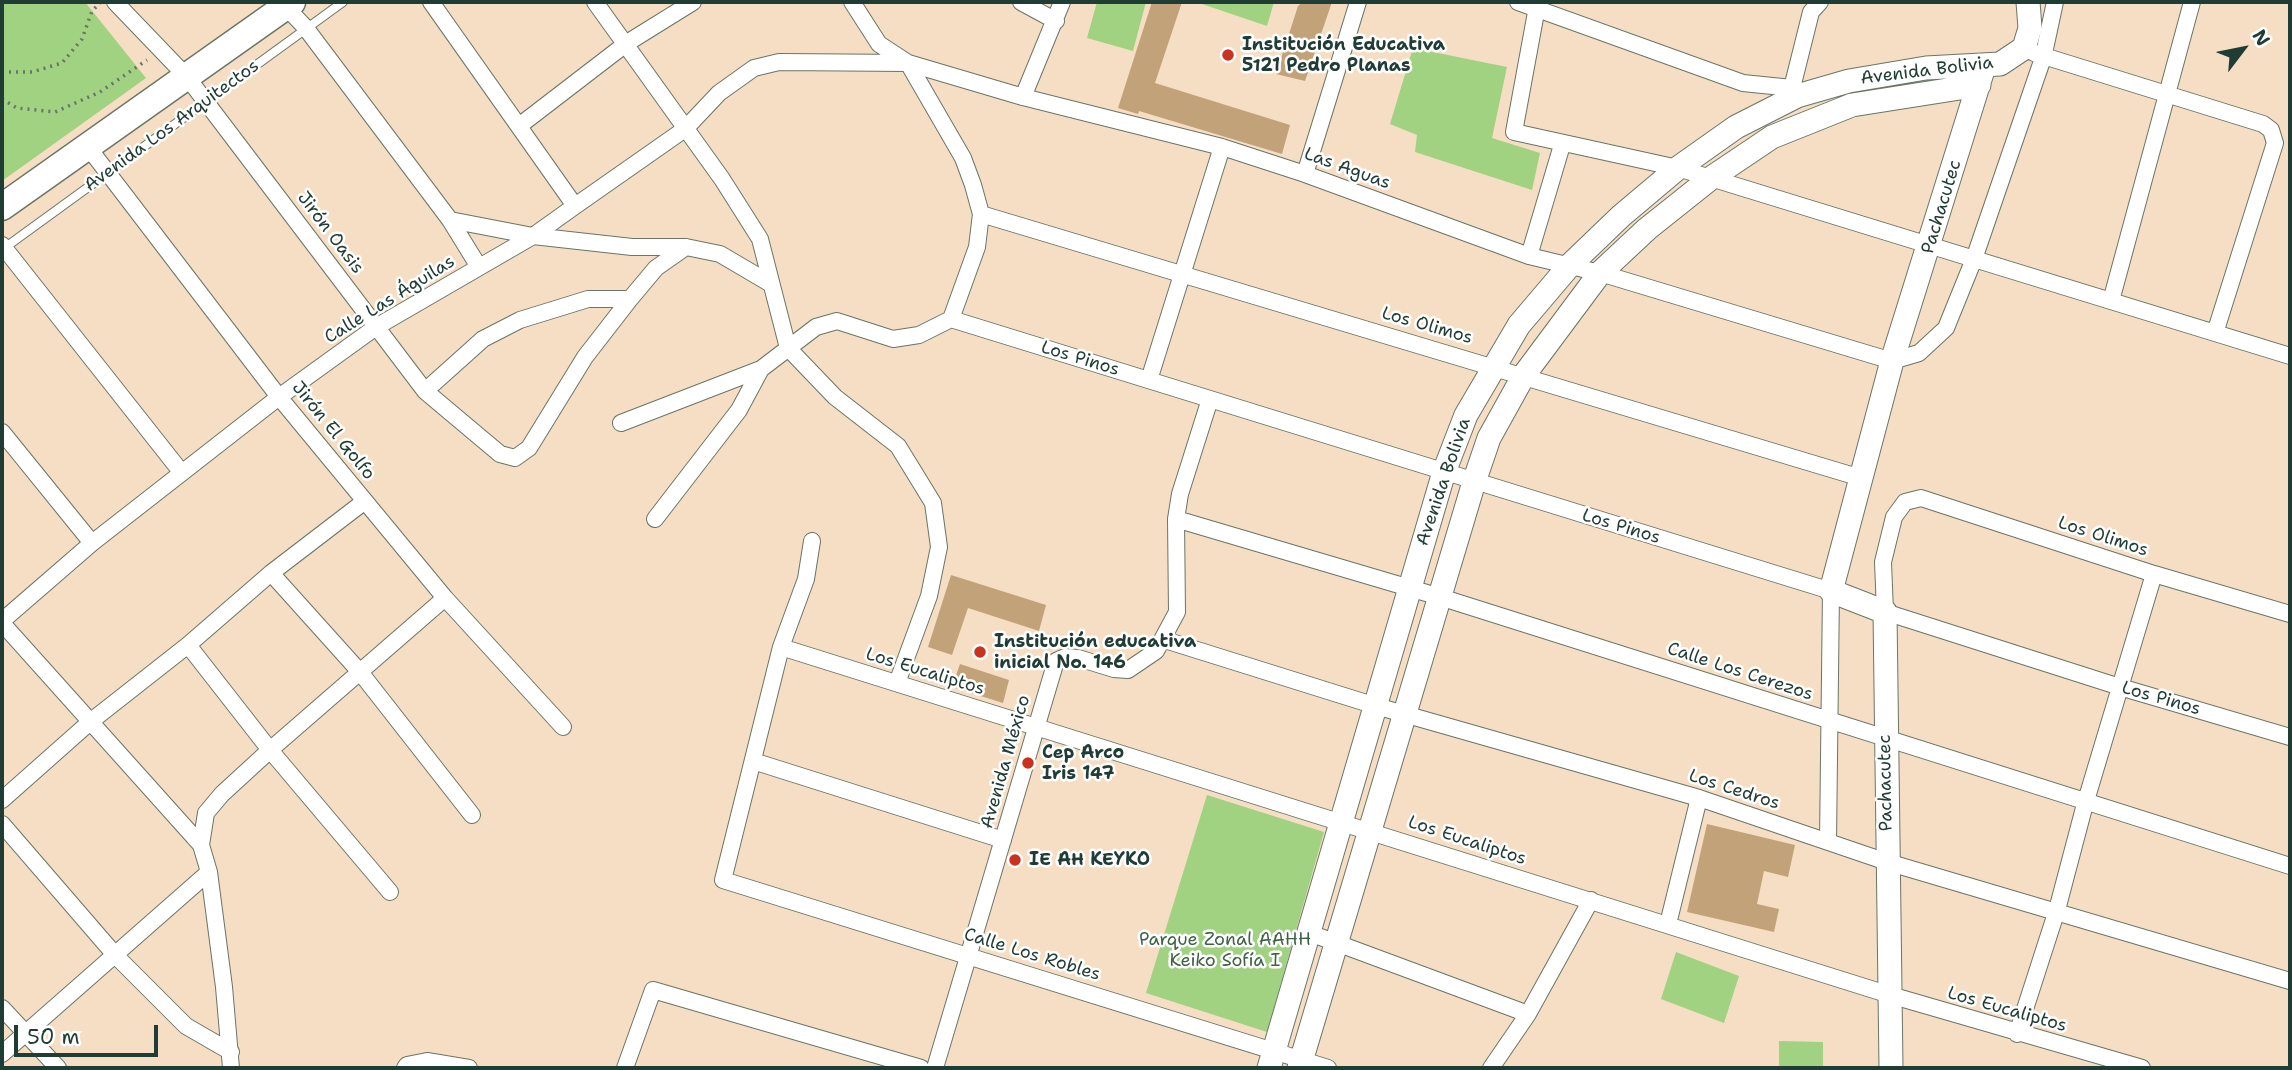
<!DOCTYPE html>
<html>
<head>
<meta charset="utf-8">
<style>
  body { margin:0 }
  #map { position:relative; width:2292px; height:1070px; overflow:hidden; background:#f5dec4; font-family:"Shantell Sans",sans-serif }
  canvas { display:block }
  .frame { position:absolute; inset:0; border:4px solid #1f3d34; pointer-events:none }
  .north { position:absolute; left:2208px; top:14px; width:70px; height:70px; -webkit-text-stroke:5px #fff; paint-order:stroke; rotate:58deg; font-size:19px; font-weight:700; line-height:28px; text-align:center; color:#1f3d34 }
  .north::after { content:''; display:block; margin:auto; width:24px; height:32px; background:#1f3d34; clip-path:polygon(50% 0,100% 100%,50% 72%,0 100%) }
  .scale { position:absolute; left:14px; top:1025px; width:144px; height:32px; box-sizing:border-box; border:4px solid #1f3d34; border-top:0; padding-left:9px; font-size:21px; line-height:24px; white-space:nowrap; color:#1f3d34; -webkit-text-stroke:5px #fff; paint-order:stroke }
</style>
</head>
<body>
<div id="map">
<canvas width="2292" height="1070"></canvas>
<div class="frame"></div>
<div class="north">N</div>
<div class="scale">50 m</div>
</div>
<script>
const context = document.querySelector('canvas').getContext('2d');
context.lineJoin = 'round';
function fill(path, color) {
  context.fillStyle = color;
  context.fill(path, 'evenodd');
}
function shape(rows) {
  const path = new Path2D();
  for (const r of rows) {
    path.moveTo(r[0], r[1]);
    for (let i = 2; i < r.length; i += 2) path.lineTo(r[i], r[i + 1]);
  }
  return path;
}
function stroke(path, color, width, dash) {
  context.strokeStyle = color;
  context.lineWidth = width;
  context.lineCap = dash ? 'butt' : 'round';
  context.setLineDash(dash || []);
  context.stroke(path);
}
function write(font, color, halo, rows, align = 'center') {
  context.font = font + ' "Shantell Sans",sans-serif';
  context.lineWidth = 5;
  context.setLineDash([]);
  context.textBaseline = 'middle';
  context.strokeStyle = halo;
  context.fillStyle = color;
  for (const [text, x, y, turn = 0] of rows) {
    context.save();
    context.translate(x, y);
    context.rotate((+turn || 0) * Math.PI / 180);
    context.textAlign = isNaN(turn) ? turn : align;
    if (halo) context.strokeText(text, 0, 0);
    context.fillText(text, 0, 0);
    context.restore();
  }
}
fill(shape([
  [2,2,85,2,146,78,2,181],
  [1097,2,1146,2,1133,51,1087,38],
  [1196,2,1274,2,1267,26],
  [1413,48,1507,67,1492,138,1540,153,1532,190,1415,152,1417,135,1390,124],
  [1207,795,1324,832,1267,1032,1146,993],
  [1676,952,1739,976,1724,1023,1661,999],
  [1779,1041,1823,1042,1823,1068,1779,1068]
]), '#a0d281');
fill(shape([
  [1152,2,1182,2,1155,83,1290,125,1282,154,1139,111,1138,114,1118,108],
  [1303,2,1332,2,1305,81,1276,74,1298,6],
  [951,575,1046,605,1039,631,968,608,952,655,928,647],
  [960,664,1009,680,1003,703,952,687],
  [1707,824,1795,845,1788,877,1764,871,1757,904,1779,909,1774,932,1687,912]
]), '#c2a379');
const lane = shape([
  [3,249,343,2]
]);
const street = shape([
  [115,2,187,77,425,391,500,454,515,458,529,448,585,357,630,299,656,268,686,247],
  [281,2,305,27,450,220,479,267],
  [431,2,575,206],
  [595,2,722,179,760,239,788,348,835,397,898,446,933,503,939,547,929,596,897,683],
  [1021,2,1056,21],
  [1518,2,1743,83,1792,88,1797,96],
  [1537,7,1514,132,1678,168,2290,356],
  [2034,53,2263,124,2271,130,2275,143,2215,333],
  [1792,88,1811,12,1820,2],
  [1023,97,1062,2],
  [519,126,627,43,693,2],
  [88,147,279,397,445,598,563,727],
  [1305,174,1358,2],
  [981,214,1861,478],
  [450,220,533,236,632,247,686,247,720,254,771,284],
  [2,245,182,473],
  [1529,256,1562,145],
  [2111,301,2192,2],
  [951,319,1831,591,1828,842],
  [1149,380,1222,147],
  [425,391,483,339,520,320,588,299,630,299],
  [621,423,761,369,816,327,837,321,893,339,919,335,951,319,977,247,981,214,973,185,963,158,908,63,879,44,852,2],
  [2,432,92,543],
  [655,519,739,410,761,369],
  [1176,519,1440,597,2290,866],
  [812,541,806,579,781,647,723,880,1328,1068],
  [271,573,360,672,472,815],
  [2290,614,2154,574,1921,498,1905,502,1894,517,1883,562,1885,612,2120,687,2290,737],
  [2,621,92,543,279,397,376,327,533,236,575,206,685,129,719,93,754,68,779,62,908,63,1023,97,1222,147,1305,174,1529,256,1600,273,1892,361,1919,353,1946,328,1974,259,2043,58,2055,2],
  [2,623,201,845],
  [1165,640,1376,706,1699,798,1887,862,2290,981],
  [188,645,270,750,390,892],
  [781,647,1890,995,2142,1068],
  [753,761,1003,840],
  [2,800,90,722,188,645,271,573,365,501],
  [2,824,116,956,186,1026,231,1052],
  [1668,924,1699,798],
  [1307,932,1528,1014],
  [2,1008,58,1068],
  [2017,1034,2057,910,2085,804,2154,574],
  [2,1054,209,872],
  [231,1068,224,987,209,872,201,845,206,813,222,794,270,750,445,598],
  [405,1068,407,1065,427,1061,469,1068],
  [625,1068,653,990,921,1068],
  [935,1068,1056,661,1065,657,1078,658,1114,669,1128,670,1156,651,1177,612,1176,519,1180,494,1210,399],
  [1491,1068,1528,1014,1591,900]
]);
const secondary = shape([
  [1269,1068,1444,472,1466,415,1519,325,1570,265,1621,216,1678,168,1736,127,1797,96,1849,81,1926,68,2000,64,2024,48,2030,28,2028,2],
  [1299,1068,1474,482,1489,438,1524,375,1600,273,1647,229,1711,178,1772,137,1852,105,1979,85],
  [1891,1068,1885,612,1831,591,1892,361,1982,73]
]);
const primary = shape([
  [2,207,292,2]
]);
stroke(lane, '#6a7566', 10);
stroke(street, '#6a7566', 18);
stroke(secondary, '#6a7566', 25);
stroke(primary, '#6a7566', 29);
stroke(shape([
  [2,72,32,72,62,63,82,39,92,11,100,3],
  [2,99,17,108,55,112,100,92,147,60]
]), '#6a7566', 3.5, [2, 5]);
stroke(lane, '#fff', 8);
stroke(street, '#fff', 16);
stroke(secondary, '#fff', 23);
stroke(primary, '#fff', 26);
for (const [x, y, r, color] of [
  [1228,55,7,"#c8321e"],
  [980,652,7,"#c8321e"],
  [1028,763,7,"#c8321e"],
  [1015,860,7,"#c8321e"]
]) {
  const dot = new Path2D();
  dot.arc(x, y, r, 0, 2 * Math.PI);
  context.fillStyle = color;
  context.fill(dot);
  stroke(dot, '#fff', 2.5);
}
write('bold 18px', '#1f3d34', '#fff', [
  ["Institución Educativa",1242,45],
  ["5121 Pedro Planas",1242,66],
  ["Institución educativa",994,642],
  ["inicial No. 146",994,663],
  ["Cep Arco",1042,753],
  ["Iris 147",1042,774],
  ["IE AH KEYKO",1029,860]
], 'left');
write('18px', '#1f3d34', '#fff', [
  ["Avenida Bolivia",1927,71,-7],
  ["Avenida Los Arquitectos",172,126,-36],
  ["Las Aguas",1347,169,20],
  ["Pachacutec",1942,207,-73],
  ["Jirón Oasis",330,233,53],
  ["Calle Las Águilas",390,300,-32],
  ["Los Olimos",1427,326,16],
  ["Los Pinos",1080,359,17],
  ["Jirón El Golfo",333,431,51],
  ["Avenida Bolivia",1444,482,-71],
  ["Los Pinos",1621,527,17],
  ["Los Olimos",2103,537,18],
  ["Los Eucaliptos",925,672,17],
  ["Calle Los Cerezos",1740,672,18],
  ["Los Pinos",2161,699,16],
  ["Avenida México",1006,762,-74],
  ["Pachacutec",1886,783,-91],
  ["Los Cedros",1734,790,18],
  ["Los Eucaliptos",1467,841,18],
  ["Calle Los Robles",1032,955,17],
  ["Los Eucaliptos",2007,1010,16]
]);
write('18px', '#3f6247', '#fff', [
  ["Parque Zonal AAHH",1225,940],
  ["Keiko Sofía I",1225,961]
]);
</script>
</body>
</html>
